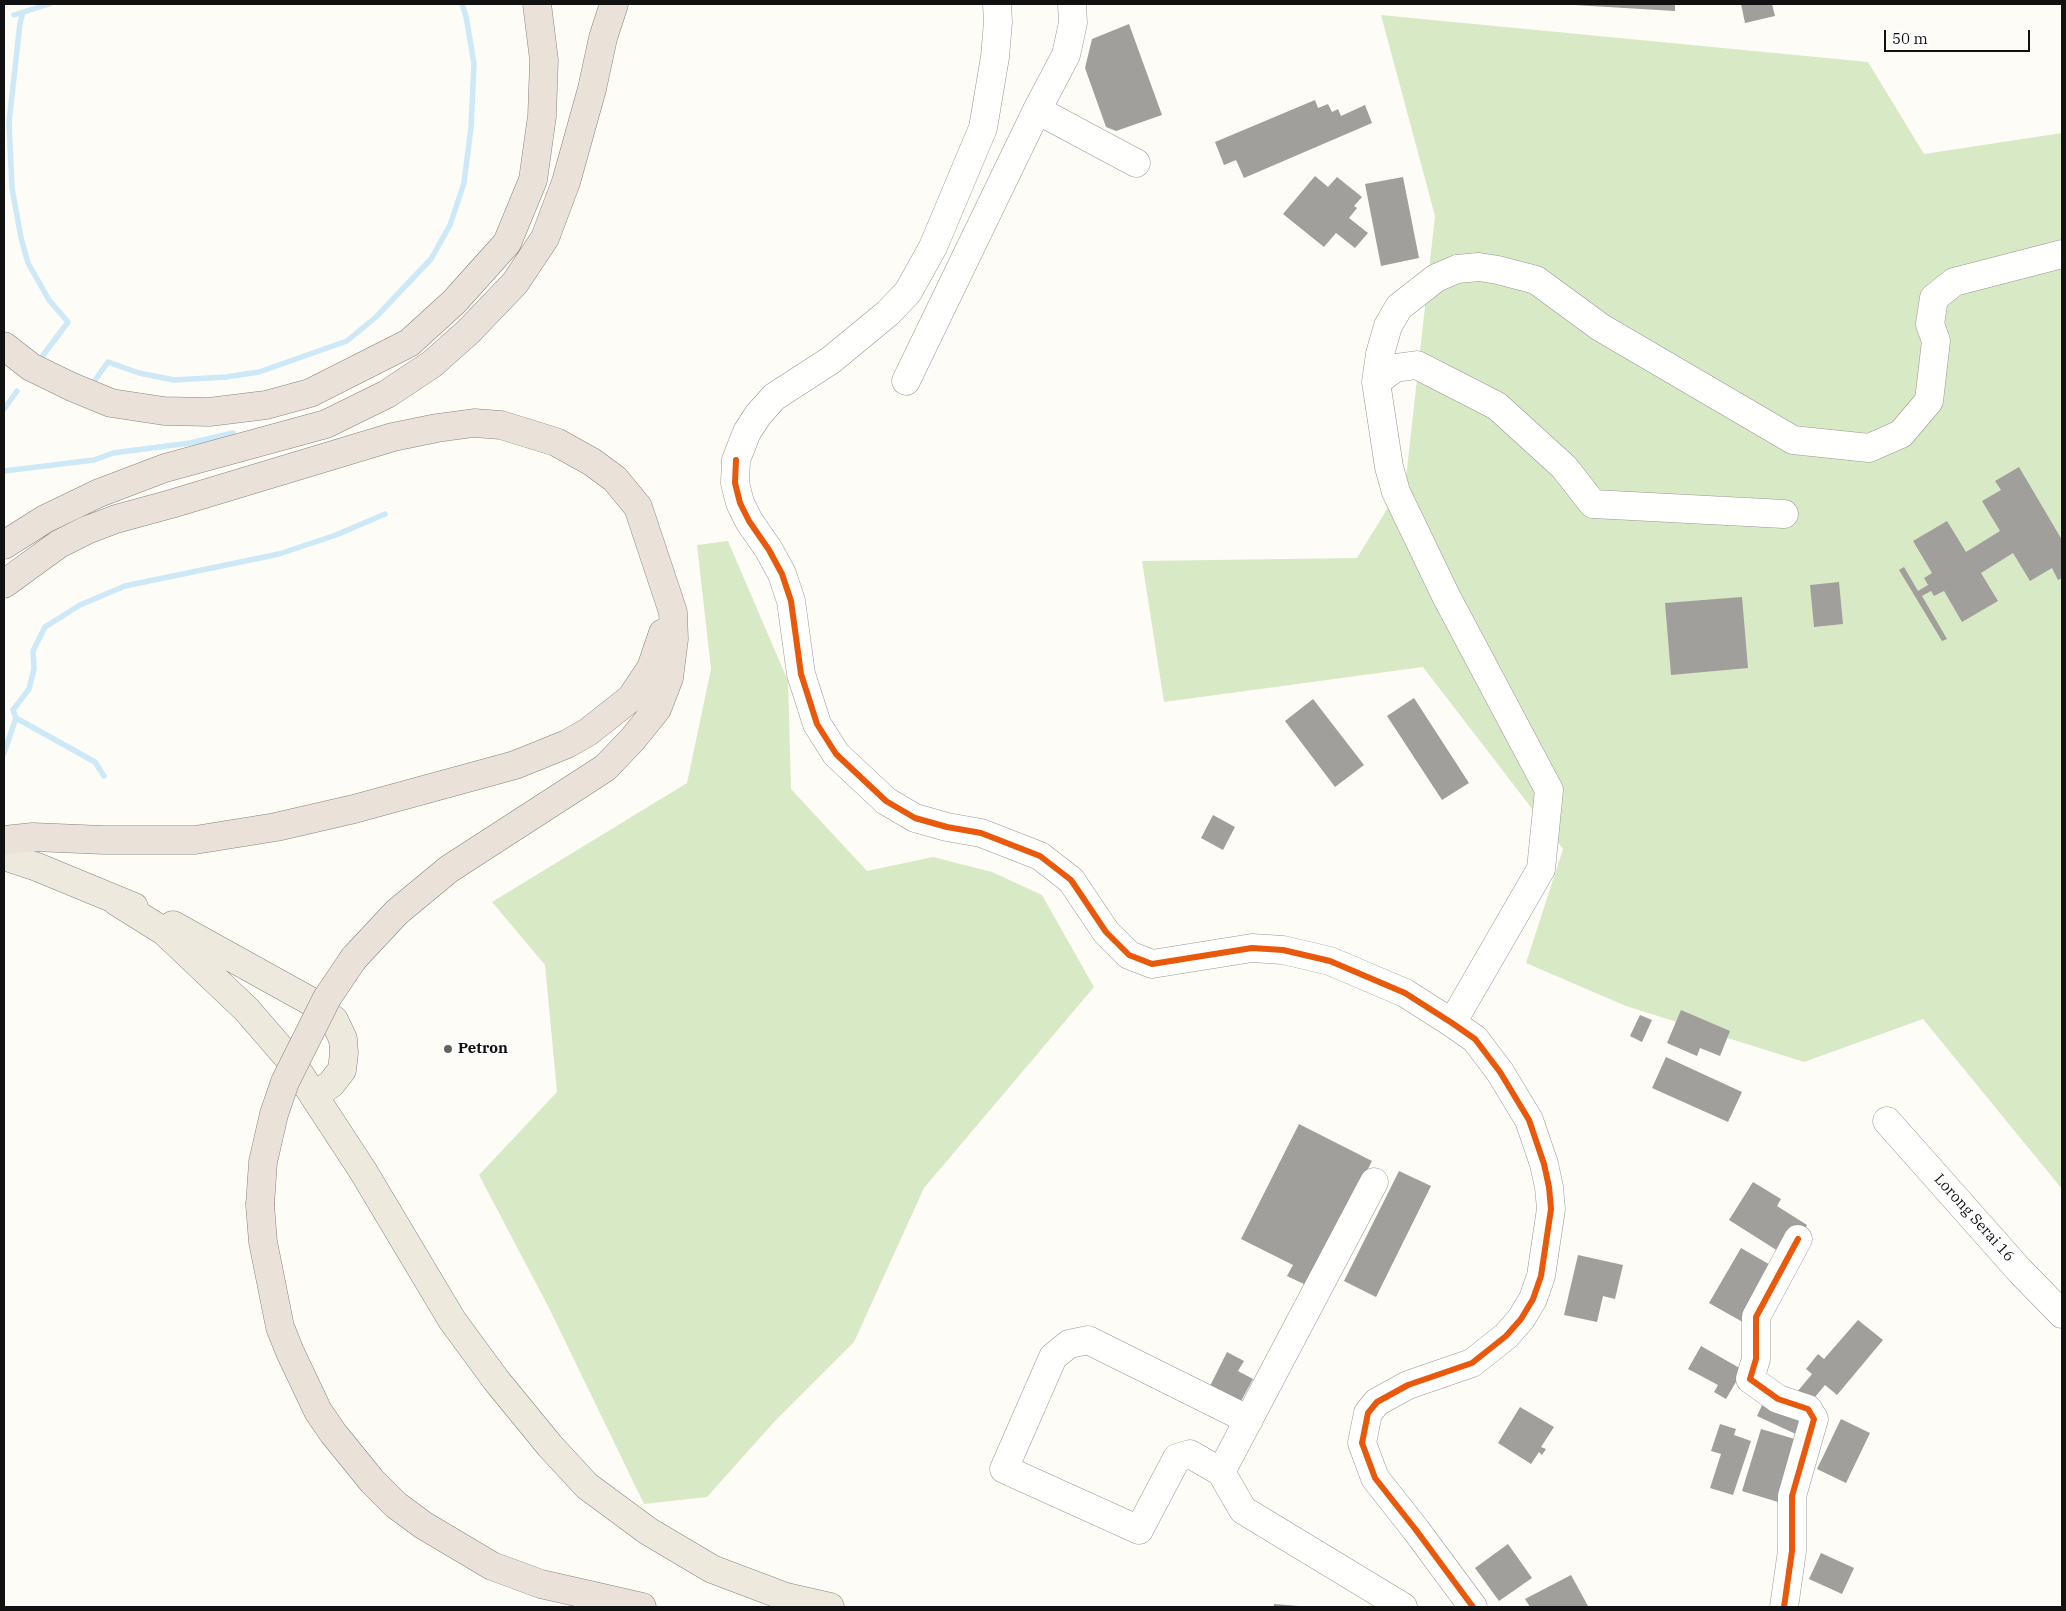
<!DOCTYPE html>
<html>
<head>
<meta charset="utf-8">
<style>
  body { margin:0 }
  #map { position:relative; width:2066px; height:1611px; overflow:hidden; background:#fdfcf7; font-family:"IBM Plex Serif",serif }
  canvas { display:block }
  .frame { position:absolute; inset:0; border:5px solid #111; pointer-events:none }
  .scale { position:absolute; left:1884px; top:30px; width:146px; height:22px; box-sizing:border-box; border:2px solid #111; border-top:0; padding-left:6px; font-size:15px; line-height:18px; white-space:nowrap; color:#111; -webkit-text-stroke:4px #fff; paint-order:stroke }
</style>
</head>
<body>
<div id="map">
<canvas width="2066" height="1611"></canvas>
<div class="frame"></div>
<div class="scale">50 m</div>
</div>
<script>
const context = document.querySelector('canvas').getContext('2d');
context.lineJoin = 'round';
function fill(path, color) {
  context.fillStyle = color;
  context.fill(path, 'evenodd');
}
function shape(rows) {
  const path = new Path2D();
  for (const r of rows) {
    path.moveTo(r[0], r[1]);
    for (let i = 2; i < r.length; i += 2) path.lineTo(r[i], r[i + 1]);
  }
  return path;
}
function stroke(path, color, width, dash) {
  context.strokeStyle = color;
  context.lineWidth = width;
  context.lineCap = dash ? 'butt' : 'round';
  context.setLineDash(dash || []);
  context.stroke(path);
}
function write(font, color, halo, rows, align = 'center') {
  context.font = font + ' "IBM Plex Serif",serif';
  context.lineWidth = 5;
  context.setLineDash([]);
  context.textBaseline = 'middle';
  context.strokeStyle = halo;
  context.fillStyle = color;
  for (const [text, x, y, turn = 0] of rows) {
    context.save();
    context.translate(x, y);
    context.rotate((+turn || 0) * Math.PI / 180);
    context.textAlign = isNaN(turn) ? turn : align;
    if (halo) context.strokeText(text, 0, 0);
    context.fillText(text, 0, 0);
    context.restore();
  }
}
fill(shape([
  [1381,15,1868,62,1924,154,2062,133,2062,1189,1923,1019,1804,1062,1626,1006,1526,963,1563,849,1423,667,1164,702,1142,561,1357,558,1406,478,1435,216],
  [728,541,788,681,791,789,867,871,933,857,992,872,1042,895,1094,987,924,1188,854,1342,775,1421,707,1497,644,1504,549,1308,479,1175,557,1092,545,965,492,902,687,783,711,669,697,545]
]), '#d8eac5');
stroke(shape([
  [23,12,20,23,9,122,12,188,21,238,28,263,49,300,68,322,41,358],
  [14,15,49,4],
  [90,387,108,362,139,373,174,380,226,377,259,372,347,341,376,317,431,259,450,225,464,183,471,127,474,64,466,16,462,4],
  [4,409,17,391],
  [4,471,94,460,113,453,190,443,233,433],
  [4,753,16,718],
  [104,776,95,762,16,718,13,710,29,689,34,669,33,651,45,627,80,605,125,586,279,554,336,535,385,514]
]), '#cde8f7', 5.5);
fill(shape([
  [1575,4,1675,4,1675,11,1574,5],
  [1741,4,1772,4,1775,16,1745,23],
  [1129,24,1162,115,1116,131,1106,127,1085,68,1092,39],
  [1315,100,1318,108,1328,104,1332,112,1338,109,1341,116,1365,105,1372,123,1244,178,1236,160,1224,165,1215,142],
  [1315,176,1328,187,1337,177,1362,197,1354,206,1357,208,1349,218,1368,233,1355,248,1336,233,1324,247,1283,214],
  [1403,177,1419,258,1381,266,1365,184],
  [2019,467,2062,540,2062,578,2058,580,2052,568,2030,581,2013,553,1981,573,1998,601,1962,622,1944,591,1934,596,1931,591,1922,596,1947,639,1942,641,1899,570,1904,567,1918,591,1928,585,1924,578,1932,573,1913,541,1947,521,1966,552,2000,531,1982,501,2001,490,1995,481],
  [1839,582,1843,624,1814,627,1810,585],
  [1742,597,1748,668,1671,675,1665,603],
  [1414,698,1469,783,1442,800,1387,716],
  [1313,699,1364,765,1335,787,1285,721],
  [1213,815,1235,827,1223,850,1201,838],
  [1681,1010,1730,1031,1720,1056,1700,1048,1697,1056,1667,1043],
  [1640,1015,1652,1020,1642,1042,1630,1036],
  [1666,1057,1742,1092,1728,1122,1652,1088],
  [1299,1124,1372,1161,1308,1286,1287,1276,1293,1265,1241,1239],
  [1399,1171,1431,1186,1376,1297,1344,1281],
  [1753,1182,1781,1199,1777,1206,1807,1225,1800,1237,1778,1251,1729,1220],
  [1741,1248,1779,1270,1748,1325,1709,1303],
  [1578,1255,1623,1265,1615,1299,1603,1296,1597,1322,1564,1315],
  [1858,1320,1883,1340,1837,1395,1825,1385,1810,1403,1797,1392,1812,1374,1806,1369,1818,1354,1824,1359],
  [1701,1346,1743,1370,1726,1399,1714,1392,1718,1385,1688,1369],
  [1227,1352,1244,1361,1238,1371,1253,1379,1240,1403,1209,1388],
  [1765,1399,1808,1418,1800,1436,1757,1416],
  [1520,1407,1554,1427,1541,1447,1546,1449,1542,1455,1539,1452,1531,1464,1498,1443],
  [1841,1419,1870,1433,1846,1483,1817,1469],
  [1720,1424,1736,1429,1734,1435,1751,1441,1733,1495,1710,1488,1721,1454,1711,1451],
  [1761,1429,1798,1440,1778,1502,1742,1491],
  [1508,1544,1532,1578,1499,1601,1475,1568],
  [1821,1553,1854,1568,1842,1594,1809,1579],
  [1571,1575,1588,1606,1530,1607,1525,1599],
  [1274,1604,1299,1606,1299,1607,1274,1607]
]), '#a19f9c');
const minor = shape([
  [997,4,998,22,995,57,983,128,933,247,908,292,888,313,831,360,774,397,758,415,747,432,736,460,735,483,740,503,749,521,769,550,782,574,791,601,801,674,817,724,836,754,886,801,915,818,947,827,981,833,1040,856,1071,880,1106,932,1129,955,1152,964,1252,948,1283,950,1330,961,1405,993,1452,1023,1475,1039,1500,1072,1529,1120,1544,1164,1549,1187,1551,1209,1541,1276,1533,1299,1521,1319,1506,1336,1472,1363,1408,1385,1377,1402,1368,1413,1362,1443,1375,1478,1416,1530,1473,1607],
  [1072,4,1073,23,1066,55,1037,110,1136,163],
  [906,381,1037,110],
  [1376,382,1395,368,1417,365,1497,406,1564,467,1593,504,1784,514],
  [1452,1023,1541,869,1549,790,1446,596,1396,492,1389,467,1376,382,1380,354,1388,326,1399,307,1436,278,1457,269,1479,267,1498,270,1536,280,1600,327,1793,440,1869,448,1901,434,1929,401,1936,341,1930,324,1934,298,1954,282,2062,254],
  [1887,1121,2020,1271,2062,1314],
  [1374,1182,1221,1472,1243,1510,1403,1607],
  [1221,1472,1190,1454,1177,1458,1139,1530,1004,1469,1053,1357,1069,1344,1088,1340,1249,1420],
  [1784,1607,1792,1551,1792,1496,1814,1419,1808,1409,1778,1399,1750,1379,1756,1359,1756,1317,1798,1239]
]);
const major = shape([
  [4,856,37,867,134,907],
  [117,902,165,932,247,1010,291,1061,363,1171,452,1320,496,1380,550,1446,587,1486,648,1531,712,1569,786,1597,830,1607],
  [173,925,310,1001,334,1020,343,1039,344,1053,342,1070,331,1084,314,1096]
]);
const highway = shape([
  [4,346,31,367,72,387,111,403,164,411,209,412,266,405,310,393,409,343,454,302,507,243,533,180,542,116,544,60,537,4],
  [4,545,45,519,99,493,165,468,326,424,387,394,432,364,468,332,515,283,545,238,566,182,592,89,603,38,614,4],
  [4,584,59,544,87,530,116,519,171,504,393,437,437,428,474,423,501,425,556,442,592,462,615,479,638,507,673,612,674,639,669,678,657,709,632,740,605,768,449,869,397,912,354,958],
  [4,840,33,837,104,840,195,840,276,827,354,809,515,765,567,744,588,732,631,698,651,668,663,633],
  [260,1205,263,1242,280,1327,290,1352,318,1411,333,1433,372,1481,396,1505,423,1525,492,1566,541,1584,642,1607]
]);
stroke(minor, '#979795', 29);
stroke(major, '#858482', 29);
stroke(highway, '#858482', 29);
stroke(minor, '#fffffe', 28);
stroke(major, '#ede9dc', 28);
stroke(highway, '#eae1d8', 28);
const highwayBridge = shape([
  [260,1205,263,1162,274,1114,285,1082,327,998,354,958]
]);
stroke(highwayBridge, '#858482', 29, []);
stroke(highwayBridge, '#eae1d8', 28);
stroke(shape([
  [736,460,735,483,740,503,749,521,769,550,782,574,791,601,801,674,817,724,836,754,886,801,915,818,947,827,981,833,1040,856,1071,880,1106,932,1129,955,1152,964,1252,948,1283,950,1330,961,1405,993,1452,1023,1475,1039,1500,1072,1529,1120,1544,1164,1549,1187,1551,1209,1541,1276,1533,1299,1521,1319,1506,1336,1472,1363,1408,1385,1377,1402,1368,1413,1362,1443,1375,1478,1416,1530,1473,1607],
  [1784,1607,1792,1551,1792,1496,1814,1419,1808,1409,1778,1399,1750,1379,1756,1359,1756,1317,1798,1239]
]), '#e8590c', 6);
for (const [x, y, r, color] of [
  [448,1049,5,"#646362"]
]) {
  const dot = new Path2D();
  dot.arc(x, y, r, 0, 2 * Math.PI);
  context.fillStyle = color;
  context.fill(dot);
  stroke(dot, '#fff', 2);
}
write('bold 15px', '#111', '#fff', [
  ["Petron",458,1049]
], 'left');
write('15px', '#111', '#fff', [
  ["Lorong Serai 16",1974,1218,48]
]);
</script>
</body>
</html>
